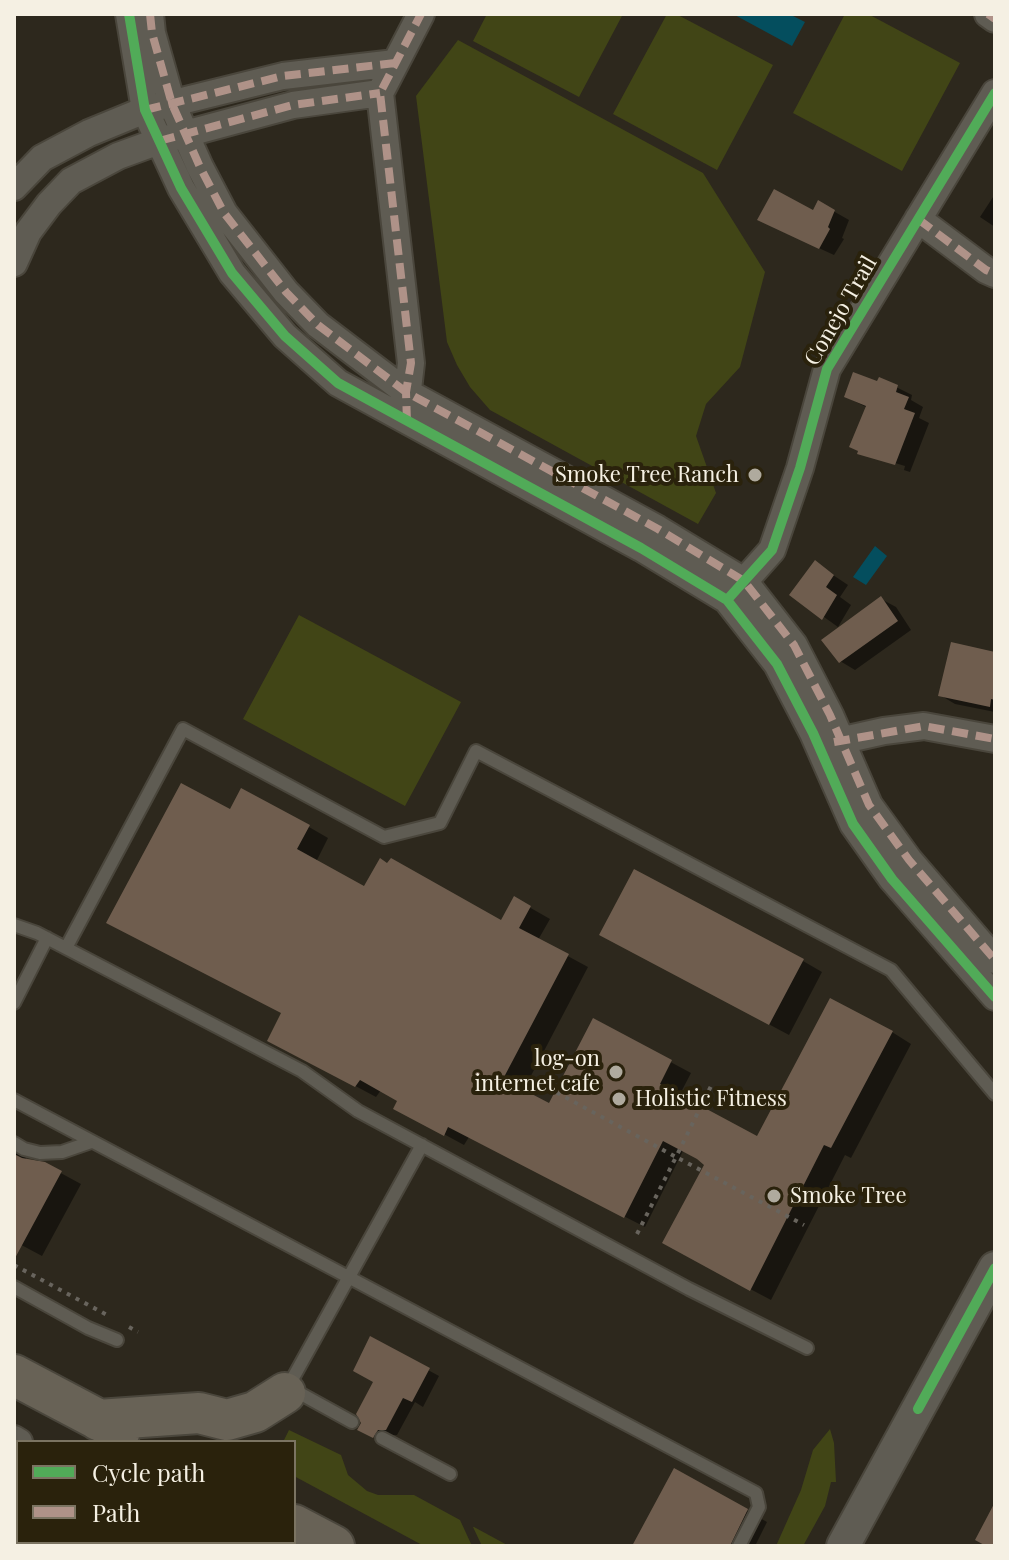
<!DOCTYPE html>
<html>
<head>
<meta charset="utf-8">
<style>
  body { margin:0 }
  #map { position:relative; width:1009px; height:1560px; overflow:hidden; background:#2d281d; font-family:"Playfair Display",serif }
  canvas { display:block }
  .frame { position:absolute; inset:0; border:16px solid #f5f0e3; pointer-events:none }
  .legend { position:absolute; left:16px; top:1440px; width:280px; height:104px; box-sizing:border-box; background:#2a220c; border:2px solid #7b7462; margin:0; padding:10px 14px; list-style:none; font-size:24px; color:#f5f0e3 }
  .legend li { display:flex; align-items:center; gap:16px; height:40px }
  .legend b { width:40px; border:2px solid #7b7462 }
</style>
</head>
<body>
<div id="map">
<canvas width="1009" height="1560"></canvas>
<div class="frame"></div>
<ul class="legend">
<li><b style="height:10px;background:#51ab58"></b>Cycle path</li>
<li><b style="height:10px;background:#af9288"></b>Path</li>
</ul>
</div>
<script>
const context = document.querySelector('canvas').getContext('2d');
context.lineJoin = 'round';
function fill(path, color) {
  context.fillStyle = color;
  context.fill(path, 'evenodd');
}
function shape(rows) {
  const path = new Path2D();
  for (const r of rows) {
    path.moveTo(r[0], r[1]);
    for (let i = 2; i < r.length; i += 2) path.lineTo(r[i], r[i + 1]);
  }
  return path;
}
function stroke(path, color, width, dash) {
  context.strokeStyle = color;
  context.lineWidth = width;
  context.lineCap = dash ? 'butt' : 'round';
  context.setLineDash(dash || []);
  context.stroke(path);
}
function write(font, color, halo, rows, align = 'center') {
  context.font = font + ' "Playfair Display",serif';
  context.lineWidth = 8;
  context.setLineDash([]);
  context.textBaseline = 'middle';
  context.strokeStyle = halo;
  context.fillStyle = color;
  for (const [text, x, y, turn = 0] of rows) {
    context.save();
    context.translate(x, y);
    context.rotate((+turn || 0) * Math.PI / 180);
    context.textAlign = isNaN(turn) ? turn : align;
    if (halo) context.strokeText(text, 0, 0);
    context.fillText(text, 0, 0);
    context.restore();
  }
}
fill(shape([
  [487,14,623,14,579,97,473,41],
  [667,14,676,14,773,65,717,170,613,114],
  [845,14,868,14,960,63,902,171,793,113],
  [458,40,703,173,765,272,740,367,706,404,696,436,716,493,698,524,490,410,470,387,457,365,447,342,416,96],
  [299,615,461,702,405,806,243,719],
  [830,1429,834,1443,836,1482,831,1482,825,1506,803,1546,776,1546,801,1490,813,1450],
  [289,1430,341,1455,348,1475,367,1491,378,1495,414,1495,460,1520,472,1546,424,1546,294,1476,294,1442,283,1442],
  [473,1527,474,1527,509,1546,482,1546]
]), '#414516');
fill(shape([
  [733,14,789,14,805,22,792,46],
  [875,546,887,556,866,585,853,577]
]), '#044e5e');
fill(shape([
  [995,194,995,227,980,217],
  [819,203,849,220,842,238,844,239,834,255,775,228,814,213],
  [880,379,912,395,911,400,923,407,919,418,929,423,910,472,873,460,904,470,905,466,862,453,868,408,846,397,878,383],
  [815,563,848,585,840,597,851,605,838,627,792,594],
  [881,599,896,607,911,630,855,670,840,661],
  [995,652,995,712,955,704,940,695],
  [231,812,309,827,328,838,316,862,365,889,501,922,515,899,550,919,538,940,588,967,523,1091,550,1106,594,1021,691,1073,679,1096,758,1139,892,1032,911,1044,851,1158,845,1155,771,1300,684,1254,707,1164,683,1151,645,1227,469,1137,464,1145,416,1119,399,1100,381,1090,376,1097,290,1051,284,1013],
  [621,945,803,961,822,972,789,1035],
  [14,1148,25,1154,26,1160,44,1164,81,1184,42,1256,14,1241],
  [371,1339,439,1376,423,1407,415,1402,397,1435,389,1435,385,1443,359,1429,376,1381],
  [675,1471,767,1522,755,1546,634,1546],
  [14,1492,18,1495,18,1530,14,1528],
  [32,1542,76,1542,74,1546,30,1546]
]), '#0007');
fill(shape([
  [774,189,813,210,818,200,835,210,828,227,830,229,819,249,757,220],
  [853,372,877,381,879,377,898,385,896,392,909,397,904,409,915,413,895,465,857,454,858,451,849,447,866,406,844,397],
  [815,560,834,575,826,587,837,595,822,620,789,595],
  [881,596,898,621,839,663,821,640],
  [951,642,995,652,995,700,991,699,990,707,938,696],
  [181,783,230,809,241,788,310,825,297,849,364,886,380,858,387,863,391,858,501,920,514,896,531,906,519,928,569,954,503,1079,549,1103,593,1018,672,1060,660,1084,757,1136,830,998,893,1031,831,1148,824,1145,750,1291,662,1243,704,1165,697,1159,663,1141,624,1218,448,1127,444,1136,393,1109,397,1101,360,1080,355,1087,267,1041,281,1013,106,923],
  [634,869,804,959,769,1025,599,935],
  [14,1154,22,1158,45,1162,62,1171,14,1260],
  [370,1336,430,1368,412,1402,403,1398,386,1430,378,1430,373,1438,357,1430,361,1423,356,1414,373,1382,353,1371],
  [674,1468,748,1509,730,1546,632,1546],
  [995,1502,995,1546,986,1546,975,1540]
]), '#6f5d4e');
const service = shape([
  [14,925,37,933,302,1071,358,1111,689,1289,807,1348],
  [66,948,183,729,384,837,440,823,476,751,891,970,995,1094],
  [14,1003,47,938],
  [14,1100,756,1493,759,1507,739,1546],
  [14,1143,24,1149,40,1153,62,1152,91,1142],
  [14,1287,88,1328,117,1340],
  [288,1387,422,1145],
  [292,1389,352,1422],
  [382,1438,450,1474]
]);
const minor = shape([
  [129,14,145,110,181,188,232,273,285,336,338,383,641,548,727,600,777,664,813,733,853,824,892,879,995,997],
  [150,14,152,33,172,104,200,167,224,213,286,292,318,325,406,392,658,529,744,581,794,645,830,715,869,805,909,860,995,960],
  [988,14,995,19],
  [14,187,42,158,89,133,145,110,283,76,395,63],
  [918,219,986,270,995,274],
  [14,263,28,232,49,204,71,181,118,156,159,141,293,105,380,93],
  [406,407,411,363,380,93,421,14],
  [732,595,772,550,800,468,827,369,995,93],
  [826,744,884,731,924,726,995,739],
  [14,1439,19,1442],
  [154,1542,158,1546],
  [211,1546,214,1542]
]);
const tertiary = shape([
  [843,1546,995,1268]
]);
const primary = shape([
  [14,1375,120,1431],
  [98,1420,199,1413,227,1420,255,1412,285,1393],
  [294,1525,334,1546]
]);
stroke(service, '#4a463c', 16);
stroke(minor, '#4a463c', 30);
stroke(tertiary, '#4a463c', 36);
stroke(primary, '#4a463c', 44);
stroke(shape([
  [539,1083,676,1157,712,1084],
  [637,1234,676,1157,804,1225],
  [14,1265,107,1315],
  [129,1327,138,1332]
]), '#68645d', 4, [4, 6]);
stroke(service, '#5f5c53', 12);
stroke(minor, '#5f5c53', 26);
stroke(tertiary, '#5f5c53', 32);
stroke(primary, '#686256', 40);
stroke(shape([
  [150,14,152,33,172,104,200,167,224,213,286,292,318,325,406,392,658,529,744,581,794,645,830,715,869,805,909,860,995,960],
  [988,14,995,19],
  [145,110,283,76,395,63],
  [159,141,293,105,380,93],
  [918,219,986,270,995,274],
  [407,422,406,392,411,363,380,93,421,14],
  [834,742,924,726,995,739]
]), '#af9288', 8, [16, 8]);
stroke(shape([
  [129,14,145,110,181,188,232,273,285,336,338,383,641,548,727,600,777,664,813,733,853,824,892,879,995,997],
  [727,600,772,550,800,468,827,369,995,93],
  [918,1409,995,1268]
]), '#51ab58', 10);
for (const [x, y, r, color] of [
  [755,475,8,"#afaa9e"],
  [616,1072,8,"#afaa9e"],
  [619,1099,8,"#afaa9e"],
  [774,1196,8,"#afaa9e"]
]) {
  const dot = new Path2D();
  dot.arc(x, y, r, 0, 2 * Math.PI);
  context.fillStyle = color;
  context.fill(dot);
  stroke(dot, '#2a220c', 3);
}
write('22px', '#f5f0e3', '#2a220c', [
  ["Conejo Trail",841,311,-60]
]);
write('22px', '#f5f0e3', '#2a220c', [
  ["Smoke Tree Ranch",739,475],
  ["log-on",600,1059],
  ["internet cafe",600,1084],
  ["Holistic Fitness",635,1099,"left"],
  ["Smoke Tree",790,1196,"left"]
], 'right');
</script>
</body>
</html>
